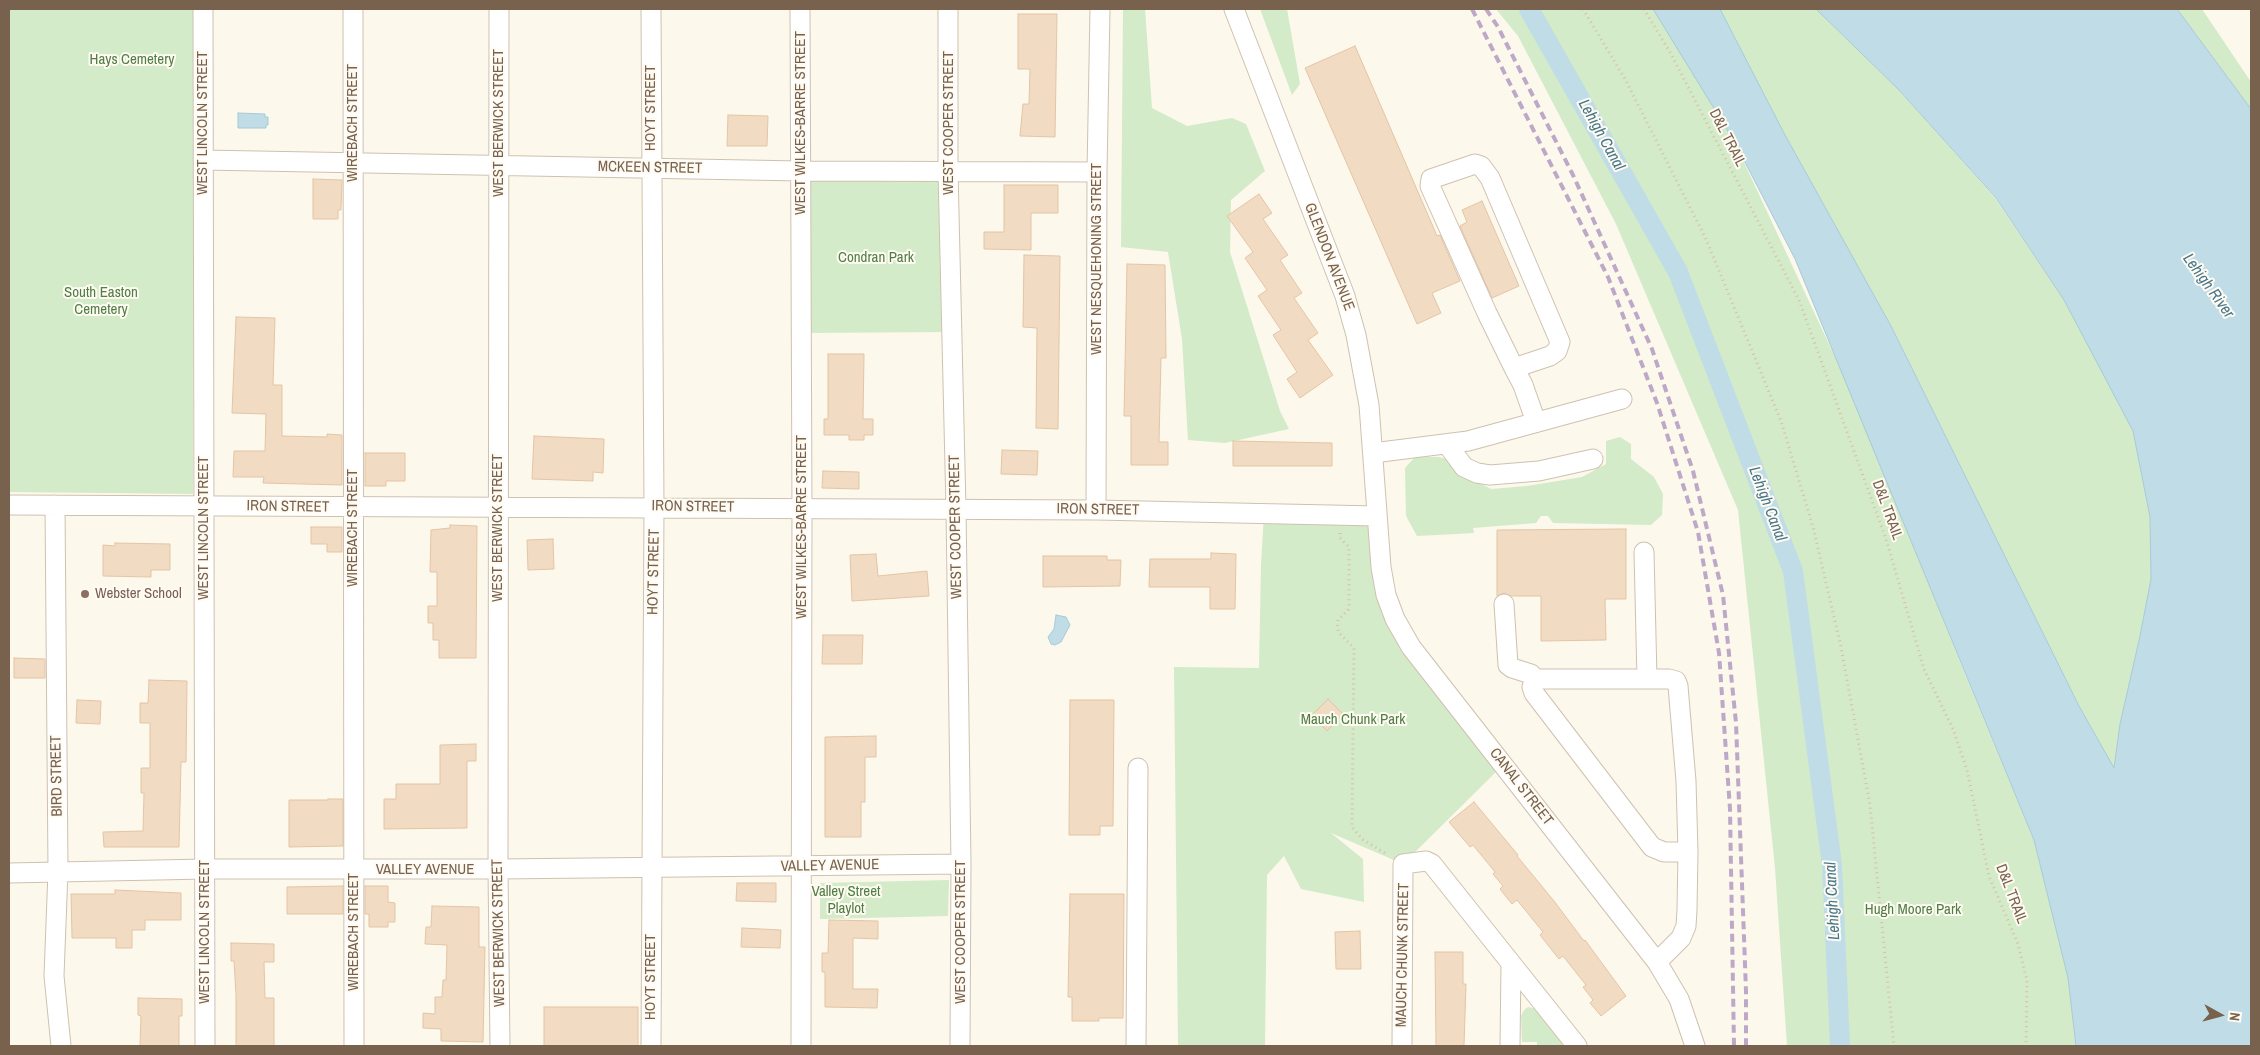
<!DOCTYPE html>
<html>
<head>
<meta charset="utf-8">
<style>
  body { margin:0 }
  #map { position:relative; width:2260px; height:1055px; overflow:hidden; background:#fcf8ec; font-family:"Archivo Narrow",sans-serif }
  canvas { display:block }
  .frame { position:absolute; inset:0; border:10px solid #78624e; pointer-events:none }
  .north { position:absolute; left:2195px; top:990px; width:50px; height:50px; -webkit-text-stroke:4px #fffbf2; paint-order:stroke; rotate:97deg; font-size:14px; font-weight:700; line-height:20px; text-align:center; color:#78624e }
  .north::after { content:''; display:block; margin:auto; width:18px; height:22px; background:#78624e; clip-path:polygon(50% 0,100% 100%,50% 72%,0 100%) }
</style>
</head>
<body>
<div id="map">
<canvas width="2260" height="1055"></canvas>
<div class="frame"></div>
<div class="north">N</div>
</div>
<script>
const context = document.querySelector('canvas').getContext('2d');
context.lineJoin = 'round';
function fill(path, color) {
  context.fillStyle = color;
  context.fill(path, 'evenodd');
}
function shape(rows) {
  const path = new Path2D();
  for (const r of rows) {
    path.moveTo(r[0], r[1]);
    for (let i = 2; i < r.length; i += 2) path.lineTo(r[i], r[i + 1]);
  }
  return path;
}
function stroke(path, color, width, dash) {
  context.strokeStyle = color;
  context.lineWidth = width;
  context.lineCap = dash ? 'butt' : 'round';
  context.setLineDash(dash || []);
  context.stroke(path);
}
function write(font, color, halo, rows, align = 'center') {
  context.font = font + ' "Archivo Narrow",sans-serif';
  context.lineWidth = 4;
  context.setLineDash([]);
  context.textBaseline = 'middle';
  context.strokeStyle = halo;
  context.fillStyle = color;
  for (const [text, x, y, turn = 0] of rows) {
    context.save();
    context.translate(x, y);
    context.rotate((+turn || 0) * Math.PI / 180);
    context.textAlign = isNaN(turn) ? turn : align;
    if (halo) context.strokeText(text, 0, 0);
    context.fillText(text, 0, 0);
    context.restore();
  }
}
fill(shape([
  [9,9,193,9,193,494,9,492],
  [1123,9,1145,9,1152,108,1187,126,1232,118,1246,124,1265,171,1231,200,1230,252,1280,411,1289,429,1225,443,1188,440,1182,339,1168,252,1121,247],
  [1260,9,1287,9,1300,84,1292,95],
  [1496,9,1656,9,1734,141,1850,389,1967,679,2034,840,2068,978,2076,1046,1787,1046,1775,868,1738,510,1616,224,1518,36],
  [1720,9,1816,9,1899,90,1995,198,2064,300,2100,366,2133,431,2150,517,2151,579,2140,636,2120,724,2114,769,2079,706,1891,326,1785,135],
  [2177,9,2202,9,2251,82,2251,109],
  [801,171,948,171,952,332,802,333],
  [1620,437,1631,444,1631,459,1654,477,1663,494,1662,515,1651,525,1553,523,1548,516,1541,516,1536,523,1473,528,1474,533,1417,536,1406,516,1405,468,1415,457,1439,457,1450,460,1472,479,1491,489,1527,486,1582,477,1606,464,1606,441],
  [1264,513,1377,516,1401,630,1503,765,1403,864,1331,833,1363,859,1364,902,1301,889,1284,856,1267,875,1265,1046,1178,1046,1174,667,1259,668,1261,565],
  [949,880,948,916,820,919,820,883],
  [1528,1007,1537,1009,1566,1046,1537,1046,1537,1042,1522,1042,1521,1016,1524,1010]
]), '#d3ebc9');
const water = shape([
  [1653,9,1720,9,1785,135,1891,326,2079,706,2114,768,2120,724,2140,636,2151,579,2150,517,2133,431,2064,300,1996,198,1899,90,1816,9,2177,9,2251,109,2251,1046,2076,1046,2068,978,2034,840,1795,259,1734,141,1653,9],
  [238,113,265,114,265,117,268,117,268,125,266,125,266,128,238,128,238,113],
  [1056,615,1066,617,1070,625,1061,642,1055,645,1051,644,1048,637,1054,629,1056,615]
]);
fill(water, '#bfdce7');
stroke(water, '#a6cad8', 1);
stroke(shape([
  [1529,9,1678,272,1793,571,1832,865,1840,1046]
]), '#bfdce7', 20);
const building = shape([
  [1018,14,1057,14,1055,137,1020,136,1023,104,1029,104,1030,69,1018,69,1018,14],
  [1355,46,1437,236,1440,235,1460,281,1432,293,1441,313,1417,324,1305,68,1355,46],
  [728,115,768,116,767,146,727,146,728,115],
  [313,179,342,180,341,210,338,210,338,219,313,219,313,179],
  [1004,185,1058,185,1058,213,1031,213,1031,250,984,249,984,232,1004,232,1004,185],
  [1259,194,1272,213,1263,219,1288,255,1280,260,1302,293,1294,298,1318,333,1308,340,1333,375,1300,398,1287,379,1297,372,1273,335,1281,330,1258,296,1267,290,1245,258,1253,252,1227,216,1259,194],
  [1482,201,1519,286,1492,298,1460,226,1467,222,1462,210,1482,201],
  [1024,255,1060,256,1058,429,1036,428,1037,328,1023,327,1024,255],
  [1127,264,1165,265,1166,358,1161,358,1159,442,1168,442,1168,465,1131,465,1131,416,1124,416,1127,264],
  [236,317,275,318,273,385,282,385,282,436,327,437,327,434,342,435,342,485,263,483,264,477,233,477,234,451,265,451,266,414,232,413,236,317],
  [828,354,864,354,863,419,873,419,873,435,864,435,864,440,849,440,849,435,824,435,824,419,828,419,828,354],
  [534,436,604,439,603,473,593,472,593,481,532,479,534,436],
  [1233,441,1332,443,1332,466,1233,466,1233,441],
  [1002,450,1038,451,1037,475,1001,474,1002,450],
  [365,453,405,453,405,481,386,481,386,486,365,486,365,453],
  [823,471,859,472,859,489,822,488,823,471],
  [450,525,477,526,476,658,439,658,439,640,433,640,433,623,428,623,428,606,437,606,437,572,430,572,431,530,450,528,450,525],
  [311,527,342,527,342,552,327,552,327,544,311,544,311,527],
  [1626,529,1626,599,1605,599,1606,640,1541,641,1541,596,1511,596,1504,593,1497,596,1497,530,1626,529],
  [553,539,554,569,528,570,527,540,553,539],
  [115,543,170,544,170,570,151,570,151,577,103,576,103,545,115,546,115,543],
  [1211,553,1236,554,1235,609,1210,609,1210,587,1149,587,1150,559,1211,559,1211,553],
  [876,554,878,576,927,571,929,596,852,601,850,555,876,554],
  [1043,556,1107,556,1107,560,1121,560,1120,586,1043,587,1043,556],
  [823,635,863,635,862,664,822,664,823,635],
  [14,658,45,659,45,678,14,678,14,658],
  [149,680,187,681,186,762,181,762,179,847,104,847,103,832,143,831,144,793,141,793,141,768,150,768,150,723,140,723,140,703,148,703,149,680],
  [1328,699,1343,714,1327,731,1312,715,1328,699],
  [77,700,101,701,100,724,76,723,77,700],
  [1070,700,1114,700,1113,826,1100,826,1100,835,1069,835,1070,700],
  [876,736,876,757,865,757,865,802,861,802,861,837,825,837,825,737,876,736],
  [476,744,476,761,467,761,467,828,384,829,384,799,396,799,396,784,440,784,440,745,476,744],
  [328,799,343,799,343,846,289,847,289,800,328,800,328,799],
  [1474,802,1518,855,1517,856,1554,901,1584,941,1585,940,1626,996,1601,1016,1590,1003,1593,1000,1583,987,1586,985,1563,956,1559,959,1540,935,1543,932,1517,900,1512,904,1500,889,1503,886,1493,874,1495,872,1473,845,1470,847,1449,822,1474,802],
  [737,883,776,883,776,902,736,901,737,883],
  [343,886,343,914,287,914,287,887,343,886],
  [365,886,388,886,388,902,395,903,395,922,388,922,388,927,369,927,369,914,365,914,365,886],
  [115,890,181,893,181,920,145,920,145,930,132,930,132,948,116,948,116,938,72,938,71,894,115,894,115,890],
  [1070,894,1124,894,1123,1018,1099,1018,1099,1021,1072,1021,1072,997,1068,997,1070,894],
  [432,906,479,907,479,947,485,947,483,1042,441,1041,441,1029,423,1028,423,1013,435,1014,435,997,442,997,443,980,446,980,447,945,425,944,426,927,431,927,432,906],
  [829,920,878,921,878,939,853,938,853,989,878,989,877,1008,825,1007,825,972,822,972,822,953,828,953,829,920],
  [742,928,781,930,780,948,741,947,742,928],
  [1360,931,1361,969,1336,969,1335,932,1360,931],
  [231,943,274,944,274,962,264,962,265,998,274,998,274,1046,236,1046,236,995,234,961,231,961,231,943],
  [1435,952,1463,952,1463,984,1466,984,1464,1046,1436,1046,1435,952],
  [138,998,182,999,182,1016,179,1016,179,1046,140,1046,141,1016,138,1015,138,998],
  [544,1007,638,1007,638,1046,544,1046,544,1007]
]);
fill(building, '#f2dbc3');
stroke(building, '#e4c4a4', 1);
const minor = shape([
  [203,9,205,1046],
  [353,9,354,1046],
  [499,9,498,869,500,1046],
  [800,9,802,509,801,1046],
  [948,9,948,171,956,509,961,864,960,1046],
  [1234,9,1345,296,1356,335,1369,405,1381,567,1386,595,1395,619,1411,647,1657,962,1679,999,1695,1046],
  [203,160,801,171,1097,172],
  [1514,368,1550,356,1557,351,1560,342,1490,178,1481,166,1475,164,1431,179,1430,186,1487,313,1514,368,1523,385,1536,422],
  [1447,444,1464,467,1477,473,1490,475,1539,471,1593,459],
  [1373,453,1468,441,1622,399],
  [9,505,1096,510,1377,516],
  [55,505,58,871,54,976,61,1046],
  [1096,510,1097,172,1100,9],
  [1644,552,1647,679],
  [1504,604,1508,665,1512,668,1531,674,1536,681],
  [9,873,206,869,498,869,961,864],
  [1657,962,1681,938,1686,926,1687,910,1688,852,1686,781,1678,686,1676,681,1669,679,1539,679,1534,682,1532,687,1534,693,1652,847,1664,852,1688,852],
  [651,1046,654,507,651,9],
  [1136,1046,1138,768],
  [1402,1046,1403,864,1426,861,1432,864,1577,1046],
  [1510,1046,1511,963]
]);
stroke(minor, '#cfc1b0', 21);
stroke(shape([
  [1583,9,1625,79,1706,239,1781,421,1813,527,1841,647,1870,805,1894,1046],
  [1644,9,1671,54,1799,300,1886,539,1924,669,1953,729,1967,770,1989,876,2018,944,2027,981,2026,1046],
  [1340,533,1340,538,1349,547,1349,606,1348,610,1338,620,1337,627,1339,633,1354,648,1352,827,1362,839,1388,855]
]), '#d7bfa6', 3, [1, 4]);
stroke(minor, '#fff', 19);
stroke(shape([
  [1472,9,1608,277,1657,403,1698,532,1719,653,1730,809,1734,1046],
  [1486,9,1498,27,1573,175,1652,349,1693,471,1723,595,1736,723,1746,991,1746,1046]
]), '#bda8c8', 4, [8, 5]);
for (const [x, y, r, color] of [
  [85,594,5,"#8d6e63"]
]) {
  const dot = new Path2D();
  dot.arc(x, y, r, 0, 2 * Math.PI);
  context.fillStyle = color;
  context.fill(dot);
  stroke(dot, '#fffbf2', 2);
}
write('15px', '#4f7e45', '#fffbf2', [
  ["Hays Cemetery",132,60],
  ["Condran Park",876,258],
  ["South Easton",101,293],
  ["Cemetery",101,310],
  ["Mauch Chunk Park",1353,720],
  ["Valley Street",846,892],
  ["Playlot",846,909],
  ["Hugh Moore Park",1913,910]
]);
write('15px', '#78624e', '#fffbf2', [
  ["HOYT STREET",651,108,-90],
  ["WEST LINCOLN STREET",203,123,-90],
  ["WIREBACH STREET",353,123,-90],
  ["WEST BERWICK STREET",499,123,-90],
  ["WEST WILKES-BARRE STREET",801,123,-90],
  ["WEST COOPER STREET",949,123,-90],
  ["D&L TRAIL",1727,138,63],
  ["MCKEEN STREET",650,168,1],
  ["GLENDON AVENUE",1329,257,69],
  ["WEST NESQUEHONING STREET",1097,259,-90],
  ["IRON STREET",288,507,1],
  ["IRON STREET",693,507,1],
  ["IRON STREET",1098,510,1],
  ["D&L TRAIL",1887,510,70],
  ["WEST WILKES-BARRE STREET",802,527,-90],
  ["WEST COOPER STREET",956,527,-91],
  ["WEST LINCOLN STREET",204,528,-90],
  ["WIREBACH STREET",353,528,-90],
  ["WEST BERWICK STREET",498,528,-90],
  ["HOYT STREET",654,572,-89],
  ["BIRD STREET",57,776,-91],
  ["CANAL STREET",1521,787,52],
  ["VALLEY AVENUE",830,866,-1],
  ["VALLEY AVENUE",425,870],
  ["D&L TRAIL",2011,894,69],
  ["WEST LINCOLN STREET",205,932,-90],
  ["WIREBACH STREET",354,932,-90],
  ["WEST COOPER STREET",961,932,-90],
  ["WEST BERWICK STREET",499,933,-91],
  ["MAUCH CHUNK STREET",1403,955,-89],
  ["HOYT STREET",651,977,-90]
]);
write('15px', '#785e54', '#fffbf2', [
  ["Webster School",95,594]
], 'left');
write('italic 16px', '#47778b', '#fffbf2', [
  ["Lehigh Canal",1601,135,61],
  ["Lehigh River",2208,286,54],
  ["Lehigh Canal",1767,504,69],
  ["Lehigh Canal",1833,901,-93]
]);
</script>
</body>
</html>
